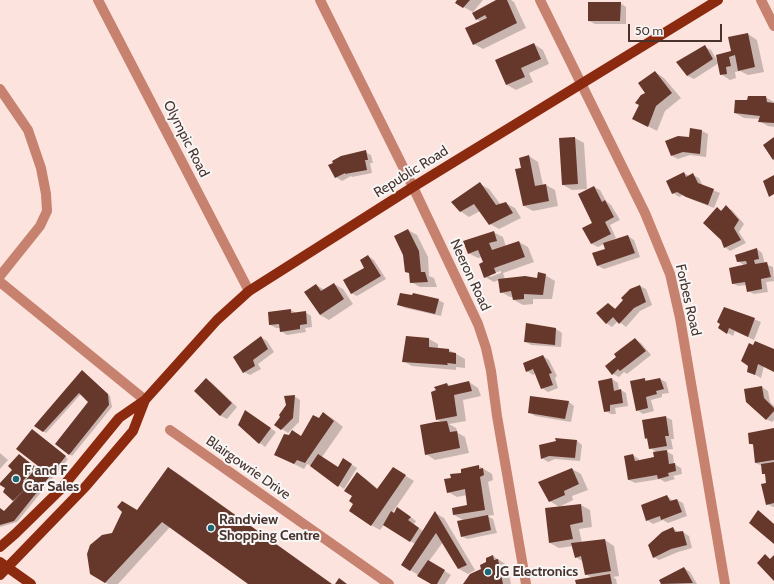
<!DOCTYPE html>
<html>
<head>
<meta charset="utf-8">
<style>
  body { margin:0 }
  #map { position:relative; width:774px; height:584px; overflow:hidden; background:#fce3dd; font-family:Cabin,sans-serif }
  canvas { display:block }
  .scale { position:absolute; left:628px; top:24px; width:94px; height:18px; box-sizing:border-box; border:2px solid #4a332d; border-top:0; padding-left:5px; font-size:12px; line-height:14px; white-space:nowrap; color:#4a332d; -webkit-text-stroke:3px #f7f7f7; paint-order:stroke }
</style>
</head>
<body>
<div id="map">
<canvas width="774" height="584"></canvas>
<div class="scale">50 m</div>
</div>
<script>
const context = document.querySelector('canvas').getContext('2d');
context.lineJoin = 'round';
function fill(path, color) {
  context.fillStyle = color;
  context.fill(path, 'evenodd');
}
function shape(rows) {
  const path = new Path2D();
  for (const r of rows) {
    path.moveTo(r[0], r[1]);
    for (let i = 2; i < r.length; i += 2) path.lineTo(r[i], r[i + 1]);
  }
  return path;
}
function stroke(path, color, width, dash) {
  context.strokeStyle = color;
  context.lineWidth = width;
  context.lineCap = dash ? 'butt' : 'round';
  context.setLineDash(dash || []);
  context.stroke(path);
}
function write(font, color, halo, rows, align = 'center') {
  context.font = font + ' Cabin,sans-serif';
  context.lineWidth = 4;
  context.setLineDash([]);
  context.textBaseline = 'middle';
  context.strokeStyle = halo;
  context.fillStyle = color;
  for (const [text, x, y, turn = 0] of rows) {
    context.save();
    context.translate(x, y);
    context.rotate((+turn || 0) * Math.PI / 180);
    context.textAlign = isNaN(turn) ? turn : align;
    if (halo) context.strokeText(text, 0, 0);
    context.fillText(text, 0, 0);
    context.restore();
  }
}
fill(shape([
  [458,0,483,0,473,12,456,3],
  [498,0,511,0,514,2,526,28,483,49,474,44,481,22,477,19],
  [620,3,626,7,626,24,595,24,589,21],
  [748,34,757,40,764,72,748,75,740,71,735,72,736,78,730,80,721,74,719,63,694,79,688,76,677,62,705,47,711,50,718,62,732,52],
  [534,44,543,50,549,64,529,73,533,82,516,90,507,85,496,61],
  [655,72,664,78,681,98,665,111,657,131,642,123,646,93],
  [765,97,774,102,774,127,768,126,759,121,760,119,744,118,735,113,748,101],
  [702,131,708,134,706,157,690,155,678,159,672,156,689,138],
  [575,138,584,143,587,189,572,190,563,185],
  [365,152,371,155,373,163,370,163,372,173,352,177,351,176,342,181,336,177],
  [529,156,538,162,543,185,546,185,555,190,558,206,533,211,524,206,522,168],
  [684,173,689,176,693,175,699,178,703,186,720,193,714,208,693,200,683,195,679,197,673,193],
  [480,184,489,189,501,205,505,203,515,208,521,218,499,229,490,224,480,211,469,217,460,211],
  [594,187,600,190,606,201,611,205,620,220,610,225,616,238,610,241,628,236,634,240,640,257,604,269,598,266,606,249,604,244,598,247,592,244,594,223],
  [726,207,732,210,744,224,739,232,746,243,730,251,725,247,717,208,722,211],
  [408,230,417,235,428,257,429,276,434,278,437,287,420,287,411,282,410,274,406,271],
  [493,232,503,237,506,247,519,242,528,247,534,262,503,273,505,279,537,279,545,275,555,281,552,299,533,299,533,304,523,305,514,300,513,297,510,297,501,292,499,280,494,282,485,277,484,263,482,257,478,258,468,253],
  [501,271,501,273,490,277,490,274],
  [757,249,762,253,765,264,773,267,774,281,766,282,768,292,754,294,748,291,747,285,738,286,732,283,745,266,738,261],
  [368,256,374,260,386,279,357,296,351,293,365,268],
  [334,284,343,289,353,304,329,320,320,315,316,285,325,290],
  [640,286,646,289,652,305,640,311,626,327,618,321,612,327,606,323,608,304,616,309],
  [438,300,444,303,441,316,405,308,399,305],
  [725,308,761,322,754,340,735,331,733,336,719,328],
  [291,310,296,313,305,312,311,316,312,327,305,328,306,332,287,335,281,331,280,328,276,328,270,325],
  [527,325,556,329,562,333,561,347,531,345,525,341],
  [261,337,267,341,274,352,258,364,261,369,250,375,244,372],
  [429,339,438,344,438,349,449,350,465,359,465,368,456,367,456,370,412,366,403,361],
  [635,339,641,343,651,355,627,374,624,372,619,377,613,374,617,357],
  [754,346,774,350,774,371,764,366,761,378,748,371],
  [543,356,549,360,557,376,555,378,558,388,548,392,542,388,536,373,533,375,527,371],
  [84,373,110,396,112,407,72,456,57,444,90,402,81,394,46,433,36,426],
  [612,379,618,383,619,390,621,390,626,393,628,406,615,408,616,414,611,414,605,411],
  [644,379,649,381,660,379,666,382,669,393,662,394,662,397,651,400,654,411,643,414,637,410],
  [206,380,212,383,237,407,227,419,221,416,196,391],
  [469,382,478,388,481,396,463,400,466,421,449,424,456,428,458,433,465,437,469,453,435,460,426,454,443,423,437,419,447,384,451,386],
  [762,387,768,391,770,402,774,406,774,420,772,422,766,419],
  [294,396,300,400,299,422,288,433,282,429],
  [569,402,574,406,571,422,535,416,529,412],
  [323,413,332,418,343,427,322,457,338,468,349,463,357,468,344,489,312,466,307,464,304,469,284,459],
  [251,415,276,432,265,447,260,443],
  [666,417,672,420,674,439,671,439,673,449,664,450,673,455,674,464,681,468,682,474,673,476,675,479,665,482,660,479,635,483,629,480,633,455,639,459,639,461,655,457,658,453,650,448,647,439,646,438],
  [774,429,774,507,773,507,767,504,766,475,763,473,762,466,756,463,754,446,750,443],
  [35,432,68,459,17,522,0,527,0,509,5,513,16,501,4,491,19,455,38,468,39,466],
  [577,441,582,445,580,461,555,459,548,462,542,458,557,442],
  [0,453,8,460,0,469],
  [479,466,492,474,493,480,488,482,494,515,487,516,493,519,497,533,467,539,461,536,463,520,454,515,468,505,467,495,457,497,448,492,453,479],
  [168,468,177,473,332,584,249,584,170,527,118,584,108,584,91,574,112,534,137,511],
  [393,468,414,481,392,513,395,515,404,512,416,521,414,524,423,531,435,513,444,518,475,570,468,574,459,569,443,542,429,561,451,575,445,584,433,584,410,570,415,544,384,525,380,530,371,525,354,504,353,496,357,474,366,479,378,489],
  [572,469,581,474,588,490,572,496,573,500,559,507,550,501],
  [667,496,673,501,677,500,683,503,687,516,668,523,663,520,653,524,647,520],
  [581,505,590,510,592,527,579,529,582,543,605,540,614,546,619,576,613,577,616,579,617,584,577,584,592,578,586,574,582,561,576,557,573,546,559,548,550,543],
  [673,528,679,533,683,532,689,536,692,548,678,552,659,560,654,557],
  [493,556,507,565,511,584,465,584,482,570],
  [684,568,690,572,697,584,663,584,661,580]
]), '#0003');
fill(shape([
  [457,0,470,0,463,8,455,3],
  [496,0,507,0,517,23,473,45,465,28,487,18,485,15,476,20,472,13],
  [588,2,621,2,620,21,588,21],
  [748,33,755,67,738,71,735,55,729,57,731,66,726,67,727,74,720,75,716,55,731,51,728,37],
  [534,43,541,59,521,68,525,77,506,85,495,60],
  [705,45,713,59,687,76,676,62],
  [655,71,672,93,656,106,648,127,632,119,639,105,635,103,641,95,645,93,638,83],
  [748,96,766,96,767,102,774,103,774,123,758,122,760,116,734,113,735,100,747,100],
  [690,128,702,130,700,154,683,152,671,156,665,141,678,136,689,137],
  [575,137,578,184,562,185,559,138],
  [774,137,774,159,773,160,763,145],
  [366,150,368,160,365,160,367,170,345,174,345,173,335,178,328,165,333,163,332,161,341,156],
  [529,155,535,186,546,184,549,201,523,206,515,169,521,168,519,158],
  [684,172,686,177,693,173,698,183,714,189,708,205,686,197,677,192,672,194,666,181],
  [774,175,774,194,769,197,763,181],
  [480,182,496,205,506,202,513,213,489,225,474,204,460,212,451,202],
  [594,186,602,202,605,200,614,217,605,222,611,234,591,244,582,228,592,223,578,194],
  [726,205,739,220,734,228,741,240,724,248,721,240,703,223,717,207,721,211],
  [408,229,419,251,421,272,425,272,428,282,410,283,409,273,405,272,403,255,394,236],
  [494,231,497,241,489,243,492,250,519,241,525,257,494,268,496,273,484,278,479,264,483,262,478,250,468,254,463,241],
  [628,235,635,253,597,266,592,253,605,249,603,243],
  [757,248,759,259,754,260,755,264,767,262,771,277,761,279,762,289,747,292,745,282,732,284,729,268,747,264,746,261,737,262,735,255],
  [368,255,381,276,351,294,343,280,364,268,360,260],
  [538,272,546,274,543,295,524,294,524,299,513,300,511,291,500,293,498,279,525,276,537,278],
  [334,283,344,299,320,315,304,292,316,284,321,291],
  [640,285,646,302,634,308,619,324,613,317,606,324,596,313,608,303,615,309,623,300,621,298,630,289],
  [400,293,412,295,413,293,439,299,435,314,397,305],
  [724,307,755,318,748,337,729,328,727,334,718,328,720,324,717,322],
  [291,309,291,313,306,311,307,324,300,325,300,329,280,332,279,324,269,325,268,312],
  [526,323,556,328,555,345,524,342],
  [261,336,268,349,253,360,255,366,243,373,233,357],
  [406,336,429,338,429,347,449,349,449,352,456,353,456,364,447,363,448,365,402,362],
  [635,338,646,351,620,371,618,369,612,375,605,366,616,357,614,354],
  [755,341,774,349,774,372,758,364,755,375,747,372,748,366,741,361,749,343,753,345],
  [543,355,552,373,549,374,553,385,541,389,533,369,526,372,523,363],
  [82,370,108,394,109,405,69,455,55,444,88,402,79,393,43,432,34,426],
  [206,378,232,403,220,416,194,391],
  [612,378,614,391,621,389,623,403,610,405,610,411,604,412,598,381],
  [645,378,645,381,660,378,664,389,656,391,657,394,646,397,648,408,636,411,630,381],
  [469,381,472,391,454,395,457,416,436,420,431,392,436,390,434,387,447,383,448,386],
  [762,386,764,398,774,408,774,411,766,420,746,402,744,389],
  [295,395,293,418,281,430,274,425,280,417,279,415,286,405,284,396],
  [530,396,569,401,565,419,528,413],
  [245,410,271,428,259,444,238,425],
  [323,412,334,421,305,463,297,460,294,464,274,455,284,434,289,435,292,430,301,436,313,415,319,418],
  [666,416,669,436,665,436,667,446,649,449,647,438,645,439,642,420],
  [447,421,450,432,457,431,460,448,425,455,420,425,435,422],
  [774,428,774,460,755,463,753,444,749,444,748,433],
  [32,429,66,456,14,521,0,525,0,508,4,511,29,485,31,486,25,481,38,466,16,449],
  [555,438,577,440,575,458,549,456,541,459,539,445,556,441],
  [667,450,669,464,675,463,676,471,668,473,669,476,658,479,657,475,628,480,624,456,633,454,635,461,654,457,653,452],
  [19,454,35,467,23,481,29,485,13,501,3,492,5,488,0,485,0,483,12,470,8,466],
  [318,454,338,467,343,458,352,464,338,487,310,466],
  [774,462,774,503,766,505,761,484,766,483,765,474,762,474,761,464],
  [479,465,479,469,483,468,484,475,480,477,485,510,453,515,452,508,467,505,465,489,447,493,444,479,451,478,450,474,461,473,461,469],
  [168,467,332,584,248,584,162,522,105,583,90,574,87,554,90,545,102,535,112,533,122,512,117,507,122,501,137,510],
  [393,467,406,475,371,526,349,511,353,504,349,501,352,496,344,491,357,472,377,489],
  [572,468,579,484,564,491,565,495,549,502,538,482],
  [667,495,670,501,677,499,682,512,661,520,660,516,646,521,641,505],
  [581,504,583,522,570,525,573,539,549,543,545,508],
  [397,507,411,517,408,520,419,528,410,542,383,525,391,511,394,513],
  [758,510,774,524,774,544,749,523],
  [435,511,467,565,458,569,436,533,410,571,401,565],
  [488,515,491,530,461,537,457,521],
  [673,527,675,532,683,531,687,545,671,549,653,558,648,545,662,532],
  [605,539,611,571,585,575,581,556,575,558,571,543],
  [765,554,770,559,774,555,774,581,757,563],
  [493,555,494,560,498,559,503,584,463,584,470,574,481,569,480,565,486,562,486,558],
  [428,560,445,570,437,584,431,584,417,576],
  [684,567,693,583,661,584,659,580],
  [610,574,612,584,576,584,575,580],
  [339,578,347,584,335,584]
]), '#66372b');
stroke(shape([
  [98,0,249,291],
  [320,0,413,187,478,324,486,348,491,371,497,416,526,584],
  [540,0,645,213,670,274,680,318,725,584],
  [761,0,774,26],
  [0,89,28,130,41,168,46,194,47,211,40,226,0,276],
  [0,282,145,400],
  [170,430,389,584]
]), '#c6816f', 10);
stroke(shape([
  [0,547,15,534,60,490,119,418,145,400,217,320,249,291,413,187,718,0],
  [0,562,31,584],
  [0,575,86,486,133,431,145,400]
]), '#8c2a10', 10);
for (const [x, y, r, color] of [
  [16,479,4,"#206776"],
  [211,528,4,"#206776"],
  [488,572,4,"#206776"]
]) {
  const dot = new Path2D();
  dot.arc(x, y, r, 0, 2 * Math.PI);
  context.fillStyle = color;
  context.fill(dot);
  stroke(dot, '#f7f7f7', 1.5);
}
write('14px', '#4a332d', '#f7f7f7', [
  ["Olympic Road",186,139,63],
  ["Republic Road",411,172,-32],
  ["Neeron Road",470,275,65],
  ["Forbes Road",688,300,77],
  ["Blairgowrie Drive",248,468,35]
]);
write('bold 14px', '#4a332d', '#f7f7f7', [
  ["F and F",24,471],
  ["Car Sales",24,487],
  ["Randview",219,520],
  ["Shopping Centre",219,536],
  ["JG Electronics",496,572]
], 'left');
</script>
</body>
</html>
